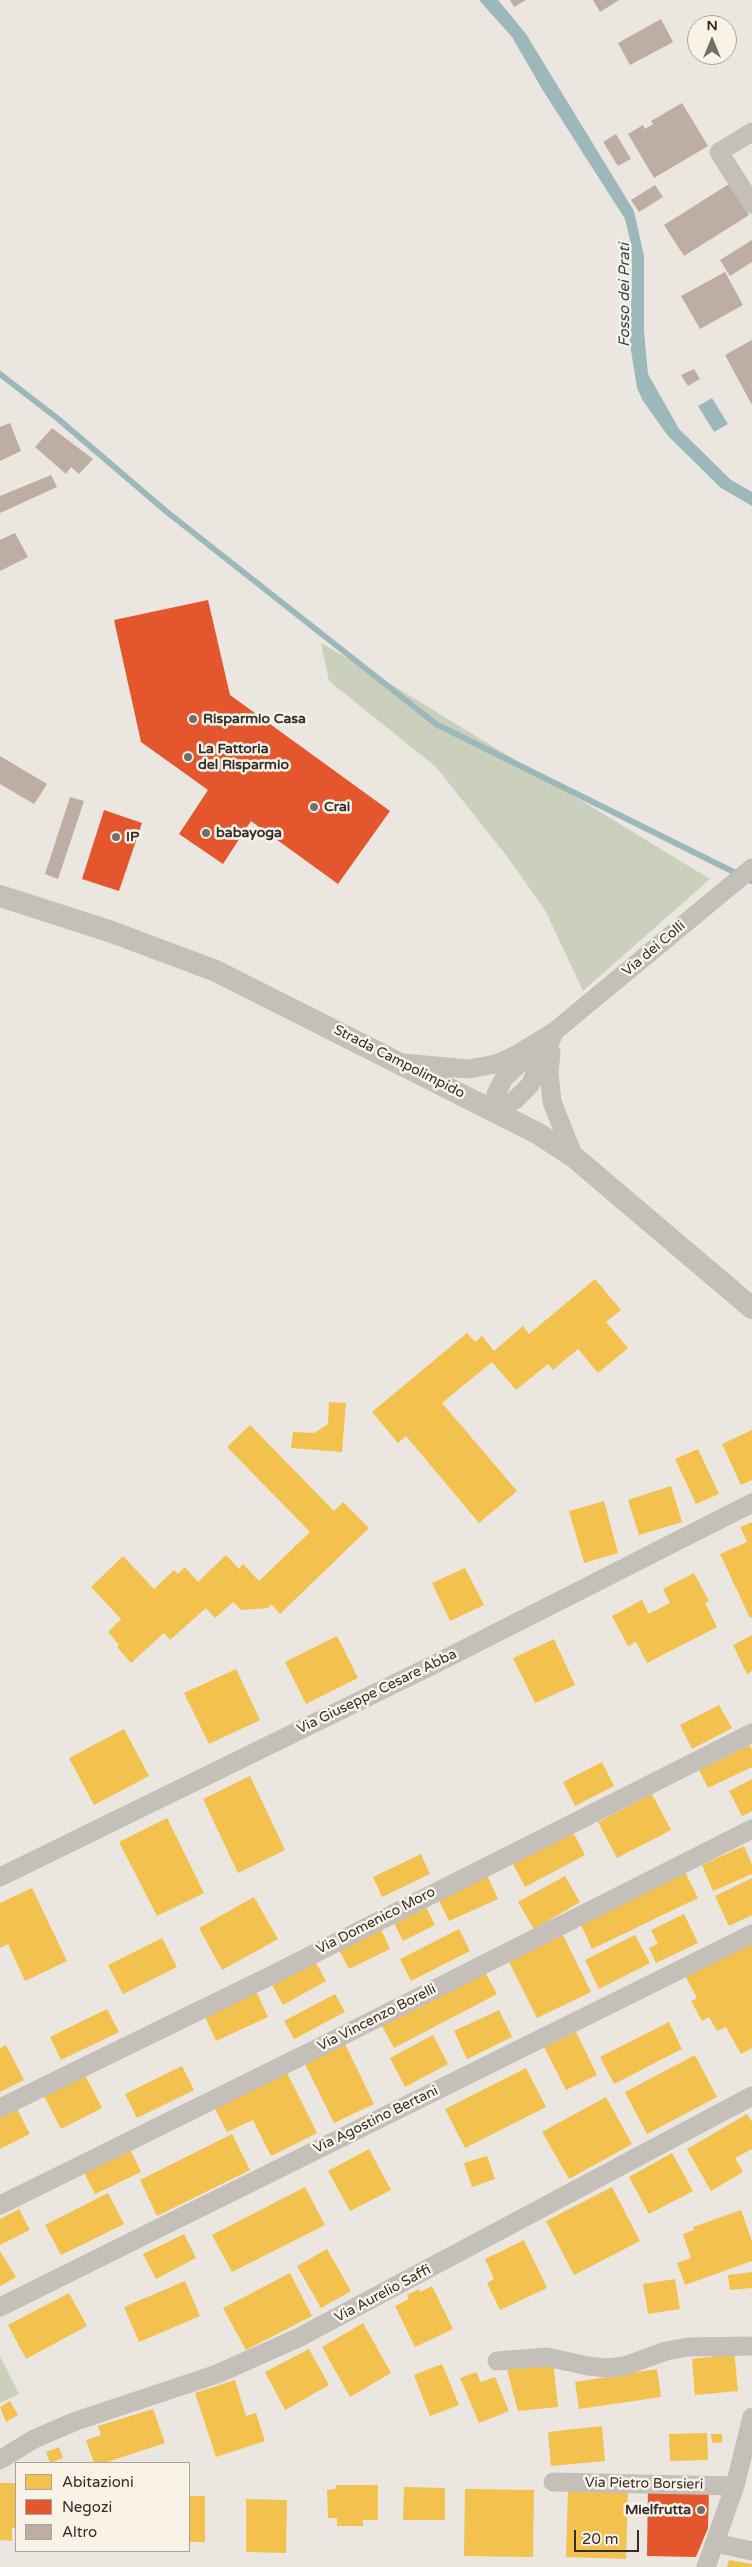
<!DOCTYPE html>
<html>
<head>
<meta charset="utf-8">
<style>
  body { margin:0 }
  #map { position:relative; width:752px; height:2567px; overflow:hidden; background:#ebe7e0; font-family:"Varela Round",sans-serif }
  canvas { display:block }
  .legend { position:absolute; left:15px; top:2462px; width:175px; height:90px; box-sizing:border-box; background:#f8f2e7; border:1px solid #aaa39b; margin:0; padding:6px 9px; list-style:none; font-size:15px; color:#342d28 }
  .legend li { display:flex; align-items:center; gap:10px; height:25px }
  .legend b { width:25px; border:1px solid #aaa39b }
  .north { position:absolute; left:687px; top:15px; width:50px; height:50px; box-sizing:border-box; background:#f8f2e7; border:1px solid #aaa39b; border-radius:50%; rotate:0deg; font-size:14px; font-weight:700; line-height:20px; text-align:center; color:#342d28 }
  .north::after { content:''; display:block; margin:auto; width:18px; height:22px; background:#746e68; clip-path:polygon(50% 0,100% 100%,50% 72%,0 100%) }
  .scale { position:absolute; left:574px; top:2530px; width:65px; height:22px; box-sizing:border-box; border:2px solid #342d28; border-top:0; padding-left:6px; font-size:15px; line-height:18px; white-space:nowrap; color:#342d28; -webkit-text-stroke:4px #f8f2e7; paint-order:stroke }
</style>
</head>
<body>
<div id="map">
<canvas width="752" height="2567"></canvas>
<ul class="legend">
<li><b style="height:14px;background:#f2c14e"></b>Abitazioni</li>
<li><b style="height:14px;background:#e4572e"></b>Negozi</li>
<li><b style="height:14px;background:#bdada3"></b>Altro</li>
</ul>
<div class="north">N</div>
<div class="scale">20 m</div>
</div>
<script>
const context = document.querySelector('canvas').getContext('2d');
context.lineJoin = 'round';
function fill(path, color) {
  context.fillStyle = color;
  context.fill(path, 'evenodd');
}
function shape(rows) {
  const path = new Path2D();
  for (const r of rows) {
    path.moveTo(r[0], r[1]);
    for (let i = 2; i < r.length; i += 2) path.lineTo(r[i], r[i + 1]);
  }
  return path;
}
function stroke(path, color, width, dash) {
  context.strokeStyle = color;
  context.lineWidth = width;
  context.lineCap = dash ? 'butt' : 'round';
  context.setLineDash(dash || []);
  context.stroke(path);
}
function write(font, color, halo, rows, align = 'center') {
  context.font = font + ' "Varela Round",sans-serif';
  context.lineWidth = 5;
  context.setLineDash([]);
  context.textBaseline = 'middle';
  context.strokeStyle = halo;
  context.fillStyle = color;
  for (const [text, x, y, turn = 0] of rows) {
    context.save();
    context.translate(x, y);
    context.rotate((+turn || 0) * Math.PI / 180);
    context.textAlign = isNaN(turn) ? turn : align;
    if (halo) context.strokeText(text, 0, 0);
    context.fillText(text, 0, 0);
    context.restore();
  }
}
fill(shape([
  [321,643,366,669,710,879,583,991,545,910,506,855,436,767,329,681],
  [0,2356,19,2394,0,2403]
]), '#cad0bb');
fill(shape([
  [479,0,498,0,526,34,634,211,644,256,644,331,648,374,679,429,731,480,752,492,752,506,721,488,668,436,643,401,637,388,630,344,632,266,631,244,625,219,542,89,512,37],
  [712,398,728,424,714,432,698,406]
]), '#9db8bb');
fill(shape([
  [595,1279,621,1310,606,1322,628,1348,598,1373,578,1349,553,1370,548,1364,516,1390,492,1362,442,1403,517,1491,479,1523,406,1436,398,1443,372,1412,467,1333,475,1342,482,1336,494,1351,523,1326,529,1334],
  [329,1402,346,1403,342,1452,291,1448,293,1432,314,1433,328,1424],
  [250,1425,334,1511,343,1502,369,1528,280,1614,271,1604,268,1608,241,1610,233,1602,215,1618,206,1608,170,1640,164,1633,131,1663,117,1647,119,1645,108,1632,121,1619,91,1587,123,1556,154,1589,174,1570,178,1574,185,1567,198,1582,226,1555,239,1569,243,1564,259,1581,310,1532,227,1447],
  [752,1430,752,1480,741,1485,722,1444],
  [698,1449,719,1494,696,1504,675,1459],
  [671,1486,682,1522,639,1535,628,1500],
  [604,1501,618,1553,584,1563,569,1511],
  [752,1522,752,1617,750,1618,720,1554,747,1542,740,1527],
  [465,1568,484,1605,450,1621,432,1583],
  [694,1573,709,1601,705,1603,717,1627,647,1663,636,1642,628,1646,612,1616,642,1600,649,1614,670,1603,663,1589],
  [752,1635,752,1671,747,1674,733,1645],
  [337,1636,358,1678,306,1704,285,1662],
  [554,1639,575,1685,535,1703,513,1658],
  [236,1669,260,1720,209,1744,184,1693],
  [719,1705,732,1728,692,1749,680,1725],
  [124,1729,149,1776,94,1805,69,1758],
  [750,1745,752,1750,752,1767,708,1788,699,1770],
  [602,1762,614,1786,575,1806,563,1782],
  [250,1776,285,1850,238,1873,203,1799],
  [752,1779,752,1811,742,1816,729,1791],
  [652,1794,671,1830,617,1858,598,1822],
  [167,1818,204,1893,157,1916,119,1842],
  [571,1828,585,1855,525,1887,511,1860],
  [744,1846,752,1864,752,1874,713,1891,702,1865],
  [421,1854,430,1874,382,1897,373,1877],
  [685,1872,698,1898,592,1949,580,1923],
  [486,1873,498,1899,449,1921,437,1896],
  [565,1876,580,1902,534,1929,518,1902],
  [752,1878,752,1915,729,1926,715,1896],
  [32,1888,67,1961,25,1981,8,1944,0,1948,0,1903],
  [254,1897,278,1939,222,1970,199,1928],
  [425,1905,435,1925,403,1941,393,1921],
  [684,1914,698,1943,656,1963,649,1948,658,1944,651,1930],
  [379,1925,390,1949,349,1969,337,1946],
  [459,1929,470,1951,411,1981,400,1959],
  [563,1935,591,1992,537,2018,509,1962],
  [635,1935,650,1963,599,1989,585,1960],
  [162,1938,177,1967,123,1994,108,1965],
  [752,1942,752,2048,741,2054,726,2027,717,2031,709,2017,702,2021,691,2001,697,1998,682,1970],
  [314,1959,326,1981,283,2005,271,1983],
  [485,1972,497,1994,394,2048,382,2026],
  [256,1991,268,2017,216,2041,204,2015],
  [335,1994,345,2012,294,2039,284,2021],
  [107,2009,119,2032,61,2060,50,2037],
  [499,2010,512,2037,467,2059,454,2031],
  [669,2022,682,2049,614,2084,600,2057],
  [576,2032,597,2075,566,2090,544,2047],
  [433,2035,448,2064,405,2087,390,2058],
  [345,2044,374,2104,334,2123,305,2064],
  [6,2045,24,2080,0,2092,0,2048],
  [695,2055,717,2097,647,2134,625,2092],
  [182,2066,194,2090,137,2118,125,2094],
  [526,2068,546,2107,465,2148,445,2109],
  [286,2071,317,2133,271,2156,253,2120,227,2132,214,2107],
  [85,2075,102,2108,61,2129,44,2096],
  [606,2097,632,2144,569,2179,542,2132],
  [17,2109,30,2134,0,2149,0,2117],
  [747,2114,752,2122,752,2149,735,2158,743,2172,711,2191,687,2149],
  [232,2134,250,2170,157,2216,140,2180],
  [369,2149,391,2190,350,2211,328,2171],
  [131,2151,141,2172,95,2194,84,2173],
  [672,2153,693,2191,649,2214,629,2177],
  [487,2156,495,2179,472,2187,464,2163],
  [305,2187,325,2225,232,2272,212,2235],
  [612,2187,640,2241,574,2275,546,2221],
  [108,2193,124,2224,61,2255,45,2225],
  [19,2209,30,2230,0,2245,0,2219],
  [741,2210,752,2241,752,2261,685,2285,677,2263,691,2258,683,2234,694,2230,693,2227],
  [184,2234,196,2258,156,2279,143,2254],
  [524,2240,547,2288,500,2310,487,2283,494,2279,485,2259],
  [327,2249,351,2291,321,2308,297,2266],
  [0,2251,16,2277,0,2286],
  [752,2272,752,2288,730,2290,728,2275],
  [290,2273,312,2316,246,2350,223,2308],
  [675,2279,680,2309,648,2314,643,2284],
  [185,2281,200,2316,139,2342,124,2307],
  [432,2286,453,2329,415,2347,395,2306,409,2299,407,2295,419,2289,420,2292],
  [69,2293,87,2326,26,2359,8,2325],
  [363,2323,391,2373,350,2397,322,2347],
  [309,2349,329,2385,285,2410,265,2372],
  [734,2350,738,2391,695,2395,692,2359,718,2356,718,2352],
  [553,2361,558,2407,518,2411,506,2366],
  [442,2364,459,2405,430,2416,414,2375],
  [657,2369,661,2397,579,2409,575,2382],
  [476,2372,481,2382,495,2377,509,2411,479,2423,460,2378],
  [235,2380,246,2416,256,2413,265,2441,216,2457,195,2393],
  [10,2401,18,2415,6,2422,0,2407],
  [153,2409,165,2443,104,2463,94,2463,86,2440,101,2435,98,2426],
  [602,2426,605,2461,551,2466,548,2432],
  [707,2433,708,2460,670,2461,669,2434],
  [711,2434,722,2434,722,2442,712,2443],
  [59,2447,63,2458,50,2463,46,2452],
  [0,2483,16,2483,16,2528,12,2528,12,2541,0,2540],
  [336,2485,378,2485,378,2520,363,2520,363,2526,337,2526,337,2518,328,2518,327,2490,336,2489],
  [404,2487,445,2488,445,2520,403,2520],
  [568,2488,628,2490,626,2559,566,2557],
  [465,2489,534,2490,533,2557,464,2556],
  [189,2496,205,2496,205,2542,189,2542],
  [246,2499,287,2500,286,2553,246,2552],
  [729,2560,752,2564,752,2567,727,2567]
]), '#f2c14e');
fill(shape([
  [208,600,230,695,390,811,338,884,251,821,223,864,179,834,208,790,141,742,114,620],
  [104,810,142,823,119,891,82,879],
  [648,2488,709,2490,708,2528,696,2557,647,2556]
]), '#e4572e');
stroke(shape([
  [0,374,57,418,167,512,436,724,752,881]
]), '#9db8bb', 6);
fill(shape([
  [510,0,526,0,514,7],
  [593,0,619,0,600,12],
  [661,19,673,42,630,65,618,43],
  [682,103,708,146,654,178,628,134,643,125,645,129,653,124,651,121],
  [616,134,631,159,618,166,603,142],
  [729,184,749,215,684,256,664,225],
  [655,185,663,197,639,212,631,200],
  [752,240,752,262,730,276,720,260],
  [725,272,743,305,700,329,681,296],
  [752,340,752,405,725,355],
  [694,369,700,379,688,386,681,375],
  [10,423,21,451,0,461,0,427],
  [52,428,93,459,79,474,71,467,66,474,35,447],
  [51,475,57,487,0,513,0,496],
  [15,533,28,557,0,571,0,540],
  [0,756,47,784,34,804,0,784],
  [70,797,84,801,58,879,45,874]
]), '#bdada3');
stroke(shape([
  [752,132,719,152,752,204],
  [555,1031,530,1085,515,1100,493,1111,496,1094,504,1078,555,1031],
  [551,1052,549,1073,552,1102,574,1157],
  [404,1063,468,1069,496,1064,514,1056,555,1031,752,868],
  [0,1877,437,1663,752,1503],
  [0,2108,268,1977,752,1733],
  [0,2205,318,2048,752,1829],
  [0,2307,752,1934],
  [497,2361,547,2357,588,2366,607,2368,625,2366,666,2351,688,2347,752,2346],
  [0,2460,34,2439,76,2421,217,2374,298,2338,752,2096],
  [553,2482,735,2486],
  [715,2543,752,2551],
  [706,2567,735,2486,752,2417]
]), '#c4bfb9', 19);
stroke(shape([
  [0,896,109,931,216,971,537,1133,574,1157,752,1308]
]), '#c4bfb9', 22);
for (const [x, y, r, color] of [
  [193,719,5,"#746e68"],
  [188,757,5,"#746e68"],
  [314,807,5,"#746e68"],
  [206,833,5,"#746e68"],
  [116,837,5,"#746e68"],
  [701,2510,5,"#746e68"]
]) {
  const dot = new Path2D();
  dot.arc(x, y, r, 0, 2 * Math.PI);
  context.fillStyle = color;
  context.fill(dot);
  stroke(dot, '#f8f2e7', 2);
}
write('bold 14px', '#342d28', '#f8f2e7', [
  ["Risparmio Casa",203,719],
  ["La Fattoria",198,749],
  ["del Risparmio",198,765],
  ["Crai",324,807],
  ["babayoga",216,833],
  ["IP",126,837],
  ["Mielfrutta",691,2510,"right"]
], 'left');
write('14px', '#342d28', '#f8f2e7', [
  ["Via dei Colli",654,949,-40],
  ["Strada Campolimpido",399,1062,27],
  ["Via Giuseppe Cesare Abba",377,1692,-26],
  ["Via Domenico Moro",376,1921,-27],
  ["Via Vincenzo Borelli",377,2018,-27],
  ["Via Agostino Bertani",376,2120,-26],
  ["Via Aurelio Saffi",383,2294,-28],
  ["Via Pietro Borsieri",644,2484,1]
]);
write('italic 15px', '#204a53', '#f8f2e7', [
  ["Fosso dei Prati",625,295,-90]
]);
</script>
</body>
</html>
